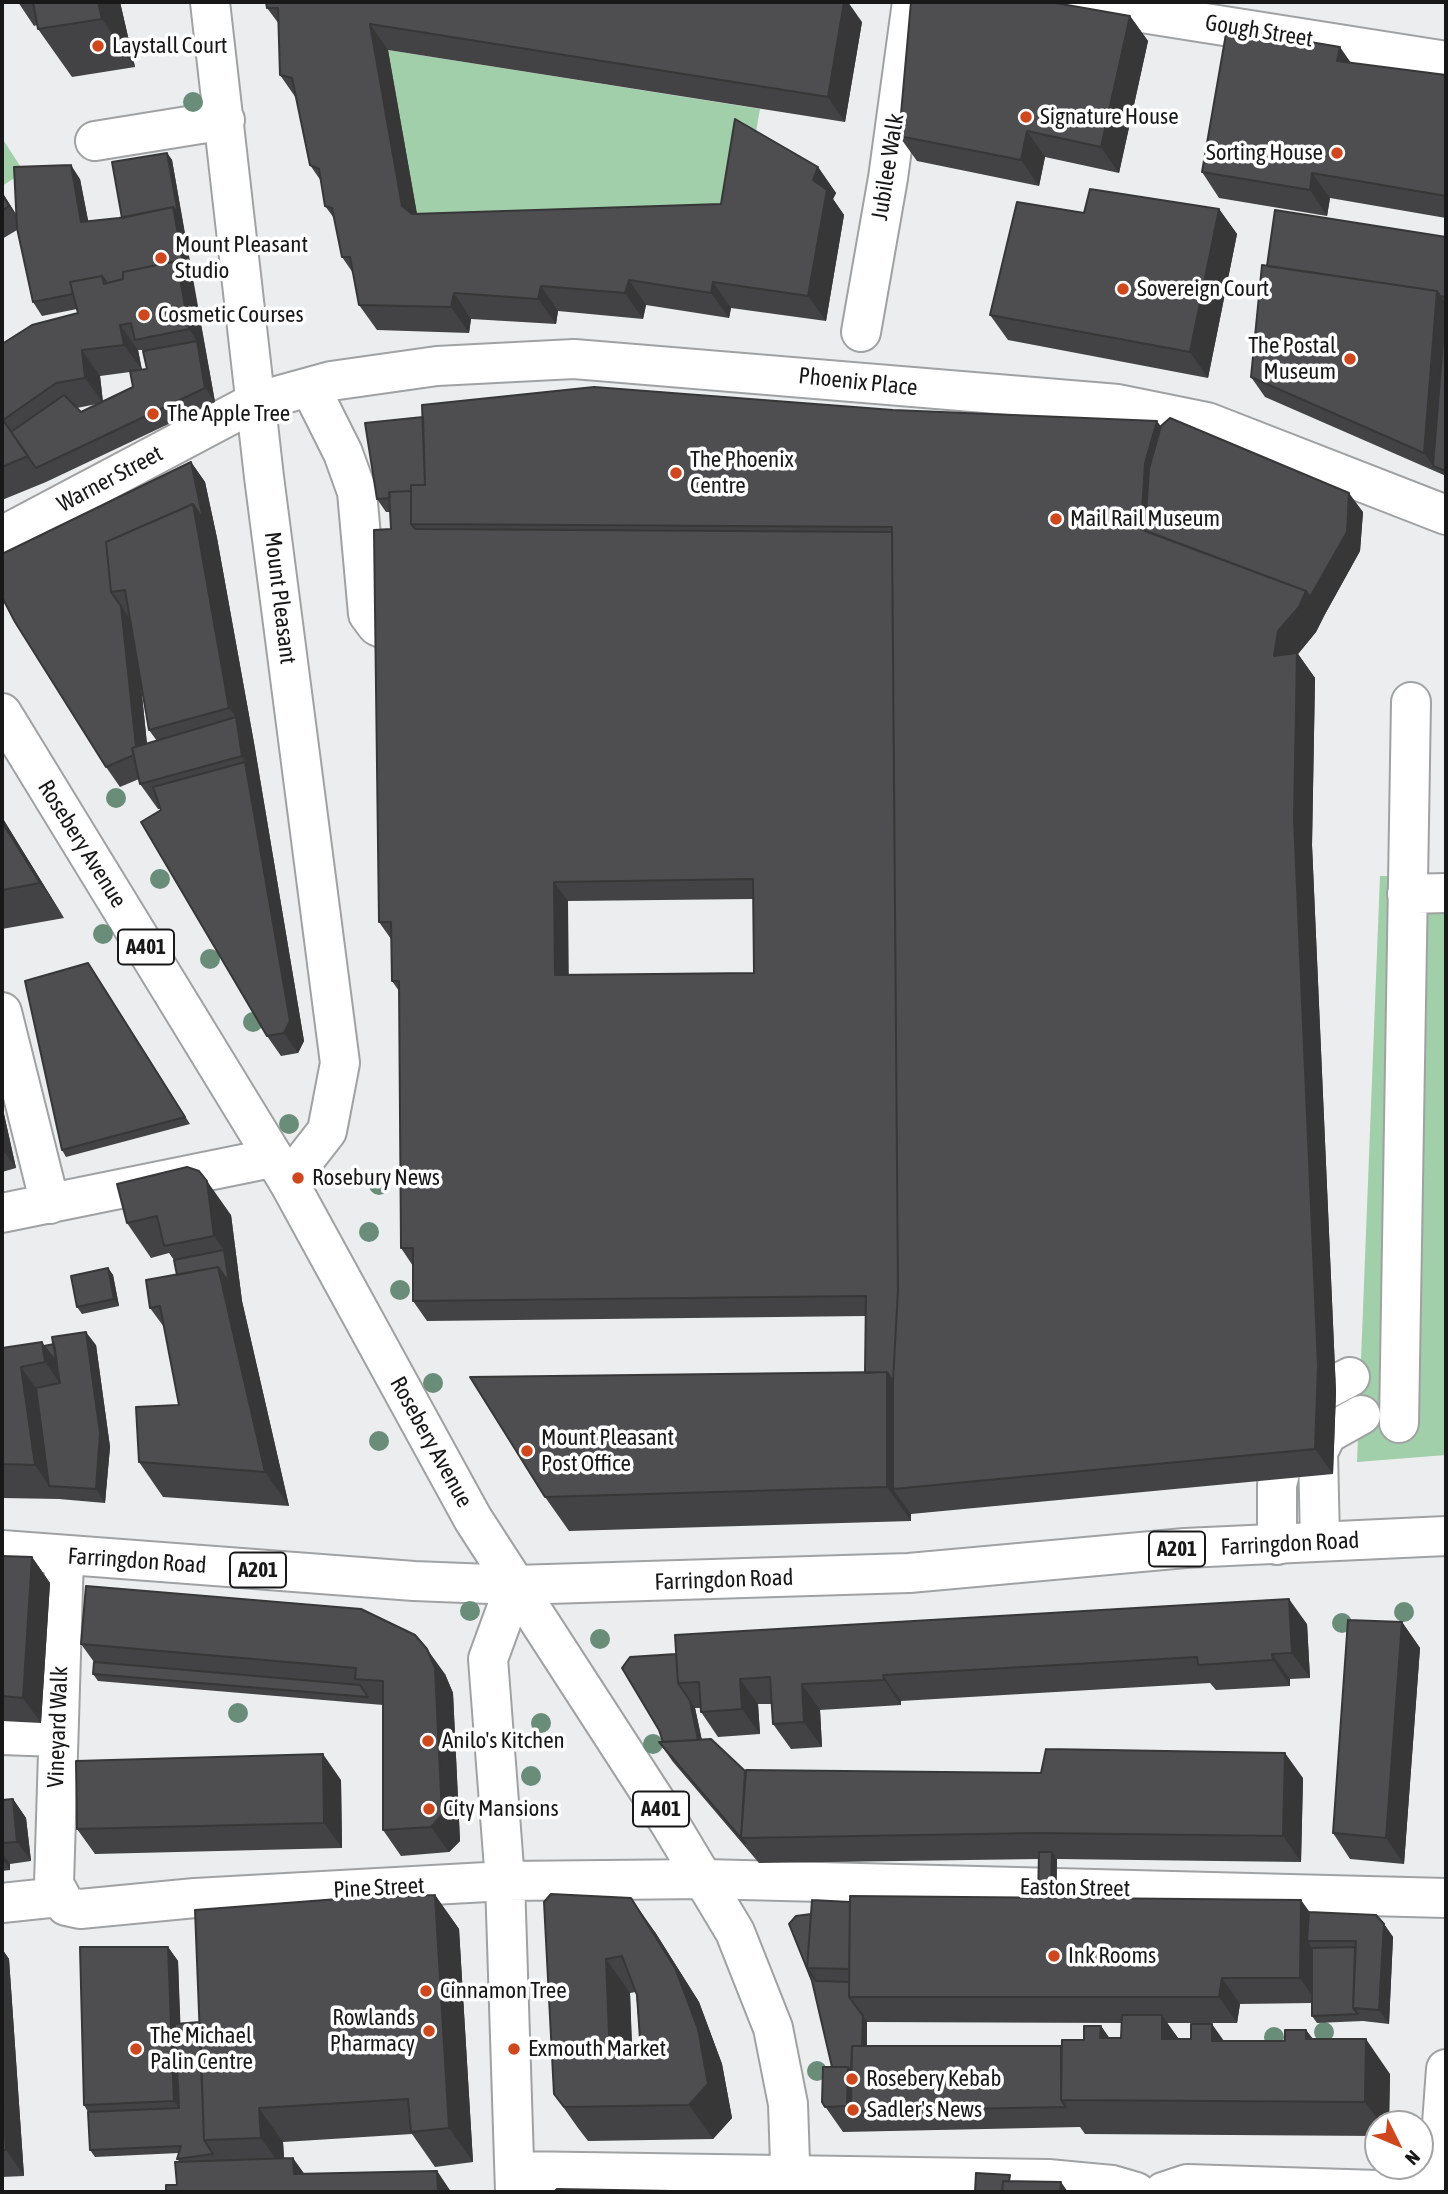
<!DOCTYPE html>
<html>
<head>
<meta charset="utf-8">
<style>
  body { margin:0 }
  #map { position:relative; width:1448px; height:2194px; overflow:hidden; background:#ebedef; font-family:"Asap Condensed",sans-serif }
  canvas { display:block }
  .frame { position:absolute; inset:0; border:4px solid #181819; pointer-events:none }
  .north { position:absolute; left:1364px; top:2110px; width:70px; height:70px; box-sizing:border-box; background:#fff; border:2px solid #a3a3a3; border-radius:50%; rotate:133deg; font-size:19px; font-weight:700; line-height:28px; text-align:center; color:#181819 }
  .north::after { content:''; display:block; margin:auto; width:24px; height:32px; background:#cf471d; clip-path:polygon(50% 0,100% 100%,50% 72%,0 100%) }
</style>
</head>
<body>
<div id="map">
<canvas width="1448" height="2194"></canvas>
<div class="frame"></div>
<div class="north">N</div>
</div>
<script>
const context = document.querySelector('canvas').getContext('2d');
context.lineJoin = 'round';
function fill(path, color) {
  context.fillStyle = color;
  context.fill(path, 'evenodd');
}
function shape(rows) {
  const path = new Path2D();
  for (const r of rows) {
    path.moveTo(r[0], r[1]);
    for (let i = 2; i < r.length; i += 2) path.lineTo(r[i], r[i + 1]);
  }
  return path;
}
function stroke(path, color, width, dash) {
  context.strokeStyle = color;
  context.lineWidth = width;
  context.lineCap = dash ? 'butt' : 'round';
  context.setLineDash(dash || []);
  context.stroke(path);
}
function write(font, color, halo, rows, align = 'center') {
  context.font = font + ' "Asap Condensed",sans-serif';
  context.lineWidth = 7;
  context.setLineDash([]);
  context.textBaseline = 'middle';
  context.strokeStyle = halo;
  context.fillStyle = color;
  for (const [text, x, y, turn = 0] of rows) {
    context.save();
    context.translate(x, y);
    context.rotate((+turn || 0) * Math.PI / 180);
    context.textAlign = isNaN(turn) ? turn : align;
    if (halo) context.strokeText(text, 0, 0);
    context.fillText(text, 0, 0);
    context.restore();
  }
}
fill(shape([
  [388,50,760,109,739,229,420,231],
  [2,138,24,172,2,186],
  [1380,876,1446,876,1446,1455,1357,1462]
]), '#a0cfa9');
const minor = shape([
  [210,2,264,477,340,1063,327,1131,288,1181],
  [1072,2,1446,61],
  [95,141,225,120],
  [861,332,888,178,912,2],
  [310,387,343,453,357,492,368,614,377,626,389,631],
  [2,536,255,402,331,381,437,366,574,359,1118,404,1207,422,1446,515],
  [1407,894,1446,893],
  [2,1012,50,1204],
  [2,1213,272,1158],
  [1399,1423,1411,702],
  [1320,1541,1318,1452,1327,1434,1361,1415],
  [1277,1545,1277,1485,1293,1420,1314,1396,1350,1377],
  [64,1556,54,1884,66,1906,80,1909,195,1898,505,1881,704,1879,1446,1898],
  [515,1585,488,1659,505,1881,515,2192],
  [2,1735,57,1737],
  [2,1903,59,1897],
  [515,2171,1048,2179,1112,2185,1136,2192],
  [1163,2192,1187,2184,1442,2192],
  [1437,2192,1446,2069]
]);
const major = shape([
  [2,713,288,1181,473,1519,669,1822,735,1932,773,2028,788,2104,791,2192],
  [2,1550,414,1581,515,1585,909,1573,1185,1548,1446,1536]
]);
stroke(minor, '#a0a1a3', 42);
stroke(major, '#a0a1a3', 42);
stroke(minor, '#fff', 38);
stroke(major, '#fff', 38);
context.fillStyle = '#6a8d79';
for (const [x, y] of [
  [193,102],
  [116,798],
  [160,879],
  [103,934],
  [210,959],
  [253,1022],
  [289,1124],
  [379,1185],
  [369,1232],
  [400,1290],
  [433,1383],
  [379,1441],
  [470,1611],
  [1404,1612],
  [1342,1623],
  [600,1639],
  [238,1713],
  [541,1723],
  [653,1744],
  [531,1776],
  [1324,2032],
  [1274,2037],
  [817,2071]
]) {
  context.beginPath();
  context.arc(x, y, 10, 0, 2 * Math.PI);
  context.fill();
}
fill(shape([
  [18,2,120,2,135,67,72,77,38,29,37,25,34,26],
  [267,8,862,22,845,122,388,50,417,214,721,204,818,167,836,193,833,199,844,215,826,321,731,308,729,318,646,305,643,319,558,311,556,324,471,319,469,333,377,330,359,305,353,273,342,257,334,218,325,206,321,181,310,165,296,98,280,75,279,24],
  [1130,16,1148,41,1119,173,1045,157,1039,186,917,161,899,136],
  [1351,63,1446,75,1446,218,1330,198,1327,216,1219,198,1202,172],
  [167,153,172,160,215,402,46,482,2,500,2,344,78,313,77,309,42,316,33,302,17,230,2,239,2,192,16,214,80,179,88,221,122,218],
  [138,350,142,350,143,351,147,369,142,370],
  [130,372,133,387,103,402,100,376],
  [97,404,81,412,77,408],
  [1219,209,1237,234,1208,378,1008,340,990,315,1084,213],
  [1446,237,1446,476,1265,397,1251,377,1267,266],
  [893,410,1161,426,1363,512,1360,551,1324,616,1316,632,1298,654,1315,678,1312,845,1336,1392,1333,1474,911,1514,911,1521,569,1531,545,1497,865,1373,866,1316,427,1321,413,1301,413,1266,401,1248,399,991,392,981,391,939,379,922,391,529,390,512,386,512,377,499],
  [753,899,754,973,568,975,568,901],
  [191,462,205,482,217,538,254,743,304,1041,298,1053,281,1056,267,1036,161,809,158,809,140,784,139,779,120,787,106,767,15,622],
  [141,685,149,730,157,741,147,744],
  [2,817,6,824,64,918,2,929],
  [93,970,190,1124,66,1157,62,1150],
  [2,1105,16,1168,2,1172],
  [117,1184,231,1215,242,1301,289,1506,163,1497,139,1462,179,1405,164,1327,150,1308,177,1275,174,1260,169,1253,151,1258,127,1223],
  [108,1268,113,1275,119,1306,82,1314,77,1307],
  [96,1345,110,1447,105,1503,59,1499,2,1498,2,1348,44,1346],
  [2,1556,32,1557,50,1583,41,1723,2,1721],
  [1402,1622,1420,1648,1404,1864,1350,1859,1333,1833],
  [1307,1624,1310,1678,1290,1679,1290,1686,1216,1690,1210,1683,901,1701,901,1705,820,1710,822,1747,791,1749,773,1724,772,1704,758,1704,760,1734,718,1737,701,1712,700,1708,695,1708,702,1740,745,1771,1303,1778,1301,1862,1057,1859,1056,1898,1309,1912,1384,1924,1393,1937,1389,2024,1363,2021,1317,2023,1312,2016,1312,2003,1240,2004,1237,2023,1167,2023,1179,2039,1224,2041,1285,2041,1306,2030,1313,2039,1390,2074,1389,2124,1378,2124,1378,2136,1085,2134,1080,2127,843,2132,822,2102,832,2067,812,1981,789,1924,811,1914,850,1902,1038,1898,1039,1859,759,1863,673,1762,659,1742,663,1742,659,1730,622,1668],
  [867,2022,1122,2023,1121,2038,1109,2038,1101,2026,1084,2040,1061,2046,867,2046],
  [81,1644,445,1674,453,1693,460,1841,449,1852,401,1856,383,1830,383,1705,98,1681,93,1674,94,1662],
  [341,1780,342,1848,95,1854,77,1829],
  [13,1799,26,1818,31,1861,10,1864,10,1870,2,1871,2,1800],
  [435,1895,459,1929,473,2162,435,2167,412,2134,283,2142,284,2158,304,2174,437,2171,451,2192,166,2192,177,2185,180,2162,177,2159,179,2153,95,2157,90,2150,88,2112,84,2105,168,1947,178,1961,180,2024,200,2022],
  [544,1902,655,1932,699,2002,722,2064,732,2118,713,2139,588,2141,578,2128,554,2094],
  [636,1992,641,2054,632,2055,630,1993],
  [2,1949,9,1959,24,2176,2,2177]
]), '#434345');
fill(shape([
  [98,2,120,2,135,67,102,19],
  [844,2,848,2,862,22,845,122,828,97],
  [1130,16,1148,41,1119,173,1101,147],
  [370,24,388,50,420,231,402,206],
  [1340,47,1358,73,1337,61],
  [1027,131,1045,157,1039,186,1021,160],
  [167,153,172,160,194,287,185,273,173,207],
  [71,165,80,179,91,235,81,222],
  [818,167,836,193,833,199,844,215,826,321,808,296,813,180],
  [1312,173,1330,198,1327,216,1310,190],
  [2,192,23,226,9,206,2,194],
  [1219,209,1237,234,1208,378,1190,352],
  [177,261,194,287,215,402,205,388,197,341,189,329],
  [629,280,646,305,643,319,625,293],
  [713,282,731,308,729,318,711,293],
  [541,286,558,311,556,324,538,299],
  [1437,291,1446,304,1433,466,1424,453],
  [454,293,471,319,469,333,451,307],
  [120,325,138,350,142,370,124,345],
  [82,350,100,376,103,403,85,378],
  [1157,421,1175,446,1159,540,1141,529,1145,463],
  [191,462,205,482,217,538,254,743,304,1041,298,1053,284,1033,245,762,242,756,236,717,229,708,193,504],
  [1349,493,1363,512,1360,551,1324,616,1316,632,1298,654,1315,678,1312,845,1336,1392,1333,1474,1315,1449,1274,656,1278,631],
  [121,606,135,626,150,774,136,754],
  [2,817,64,918,40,883,2,822],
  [554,882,568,901,569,995,555,975],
  [2,1105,16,1168,2,1149],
  [207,1181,231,1215,242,1301,289,1506,265,1472,218,1267,224,1250,214,1236],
  [108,1268,113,1275,119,1306,114,1299],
  [86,1332,96,1345,110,1447,105,1503,96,1489],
  [42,1342,61,1369,69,1396,45,1362],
  [21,1367,45,1401,49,1486,35,1465],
  [887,1372,897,1387,893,1489,911,1514,911,1521,887,1487],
  [32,1557,50,1583,41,1723,23,1698],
  [1289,1599,1307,1624,1310,1678,1292,1653],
  [1402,1622,1420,1648,1404,1864,1386,1838],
  [427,1649,445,1674,453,1693,460,1841,449,1852,431,1827],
  [1272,1654,1290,1679,1290,1686,1273,1660],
  [883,1675,901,1701,901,1705,884,1680],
  [740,1679,758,1704,760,1734,742,1709],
  [802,1684,820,1710,822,1747,804,1722],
  [690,1701,695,1708,706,1761,701,1754],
  [1285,1753,1303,1778,1301,1862,1283,1836],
  [323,1754,341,1780,342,1848,324,1823],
  [13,1799,26,1818,31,1861,17,1842],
  [1052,1852,1057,1859,1056,1923,1051,1916],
  [2,1853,10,1864,10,1870,2,1858],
  [435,1895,459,1929,473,2162,449,2128],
  [631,1898,655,1932,699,2002,722,2064,732,2118,713,2139,689,2105],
  [1301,1900,1319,1925,1307,1941,1317,1955,1317,2003,1300,1978],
  [1384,1924,1393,1937,1389,2024,1379,2010],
  [168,1947,178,1961,184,2115,174,2101],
  [2,1949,9,1959,24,2176,6,2150,2,2083],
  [606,1959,630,1993,634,2093,610,2058],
  [1222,1978,1240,2004,1237,2023,1219,1997],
  [1162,2015,1186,2050,1162,2039],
  [863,2016,867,2022,865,2111,851,2111,847,2106,848,2067],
  [1212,2024,1236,2058,1212,2041],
  [1101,2026,1125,2060,1100,2038],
  [1306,2030,1331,2064,1306,2039],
  [1366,2039,1390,2074,1389,2124,1381,2124,1365,2102],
  [259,2108,283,2142,285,2172,261,2138],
  [293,2158,311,2183,294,2174],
  [437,2171,451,2192,438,2192],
  [1061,2182,1068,2192,1060,2192]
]), '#373738');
const building = shape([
  [33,2,98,2,102,19,38,29,33,2],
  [266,2,844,2,828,97,370,24,402,206,412,214,721,204,735,119,818,167,813,180,827,190,808,296,713,282,711,293,629,280,625,293,541,286,538,299,454,293,451,307,359,305,350,257,342,257,332,208,325,206,319,169,310,165,292,78,280,75,278,8,267,8,266,2],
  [911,2,1050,2,1130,16,1101,147,1027,131,1021,160,899,136,911,2],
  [1227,28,1340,47,1337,61,1446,75,1446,196,1312,173,1310,190,1202,172,1227,28],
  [167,153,178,213,173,207,122,218,112,162,167,153],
  [71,165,81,222,119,218,173,207,185,273,177,261,123,272,123,279,107,283,102,276,70,282,73,294,33,302,17,228,14,167,71,165],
  [1090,189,1219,209,1190,352,990,315,1017,202,1084,213,1090,189],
  [2,194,9,206,2,211,2,194],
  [1275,210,1446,237,1446,297,1440,296,1437,291,1267,266,1275,210],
  [177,261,189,329,135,340,131,323,120,325,124,345,82,350,85,378,56,383,3,420,28,456,2,467,2,344,32,325,78,313,70,282,102,276,104,284,123,279,123,272,177,261],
  [1262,265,1437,291,1424,453,1251,377,1262,265],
  [1446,304,1446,471,1433,466,1446,304],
  [197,341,205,388,36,468,11,432,64,395,81,412,133,387,130,371,147,369,143,351,197,341],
  [594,387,893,410,1157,421,1145,463,1141,529,1306,591,1299,607,1278,631,1274,656,1297,653,1294,819,1318,1366,1315,1449,893,1489,893,1381,898,1290,892,527,411,524,411,485,425,485,422,405,594,387],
  [423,417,425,485,411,485,411,491,389,492,390,498,377,499,365,423,423,417],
  [1170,418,1349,493,1347,532,1310,597,1306,591,1145,531,1149,469,1161,426,1170,418],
  [191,462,203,519,193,504,106,542,111,592,121,606,136,747,132,748,134,755,106,767,15,622,2,597,2,554,191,462],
  [411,491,411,524,415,529,892,532,898,1290,893,1381,887,1372,865,1373,866,1296,413,1301,413,1248,401,1248,399,981,392,981,391,922,379,922,374,530,391,529,389,492,411,491],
  [753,879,754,973,555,975,554,882,753,879],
  [193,504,229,708,149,730,125,590,111,592,106,542,193,504],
  [236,717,242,756,140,784,132,748,236,717],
  [245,762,290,1021,284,1033,267,1036,141,822,161,810,153,787,245,762],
  [2,822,40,883,2,890,2,822],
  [88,963,185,1117,62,1150,25,981,88,963],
  [187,1167,199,1171,207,1181,214,1236,164,1246,157,1216,127,1223,117,1184,187,1167],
  [224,1250,229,1282,218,1267,177,1275,174,1260,224,1250],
  [218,1267,265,1472,139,1462,136,1407,179,1405,160,1306,150,1308,146,1280,218,1267],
  [108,1268,114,1299,77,1307,71,1276,108,1268],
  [86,1332,100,1433,96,1489,49,1486,36,1388,60,1383,52,1337,86,1332],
  [42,1342,45,1362,21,1367,35,1465,2,1464,2,1348,42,1342],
  [54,1344,57,1363,44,1346,54,1344],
  [887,1372,887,1487,545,1497,470,1377,887,1372],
  [2,1556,32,1557,23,1698,2,1696,2,1556],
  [86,1586,361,1609,415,1635,427,1649,435,1668,442,1815,431,1827,383,1830,383,1681,355,1679,356,1668,81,1644,86,1586],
  [1289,1599,1292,1653,1272,1654,1273,1660,1198,1665,1197,1657,883,1675,884,1680,802,1684,804,1722,773,1724,770,1677,740,1679,742,1709,701,1712,699,1682,678,1683,675,1635,1289,1599],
  [1348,1620,1402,1622,1386,1838,1333,1833,1348,1620],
  [676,1654,678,1683,690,1701,698,1740,663,1742,659,1730,622,1668,630,1657,676,1654],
  [94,1662,360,1685,368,1697,93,1674,94,1662],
  [711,1739,745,1771,741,1838,745,1843,659,1742,711,1739],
  [1046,1749,1285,1753,1283,1836,1039,1833,741,1838,746,1770,1041,1773,1046,1749],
  [323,1754,324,1823,77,1829,76,1761,323,1754],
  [13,1799,17,1842,2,1843,2,1800,13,1799],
  [1039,1852,1052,1852,1051,1898,1038,1898,1039,1852],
  [551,1894,631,1898,675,1968,698,2029,708,2084,689,2105,564,2107,554,2094,544,1902,551,1894],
  [622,1956,637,1995,641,2054,610,2058,606,1959,622,1956],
  [435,1895,449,2128,411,2132,408,2099,259,2108,261,2138,204,2140,195,1910,364,1897,435,1895],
  [850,1896,1301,1900,1300,1978,1222,1978,1219,1997,849,1997,850,1896],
  [812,1900,850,1902,849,1969,807,1968,812,1900],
  [1309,1912,1376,1915,1384,1924,1379,2010,1353,2008,1356,1941,1307,1941,1309,1912],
  [811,1914,807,1968,816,1981,849,1982,849,1997,863,2016,862,2046,852,2046,851,2072,848,2067,832,2067,812,1981,789,1924,796,1916,811,1914],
  [80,1947,168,1947,174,2101,84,2105,80,1947],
  [1355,1947,1353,2008,1358,2014,1312,2016,1312,1948,1355,1947],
  [1122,2015,1162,2015,1162,2039,1191,2039,1191,2024,1212,2024,1212,2041,1285,2041,1285,2030,1306,2030,1306,2039,1366,2039,1365,2102,1061,2100,1062,2040,1084,2040,1084,2026,1101,2026,1100,2038,1121,2038,1122,2015],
  [200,2022,204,2140,213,2154,177,2159,181,2146,90,2150,88,2112,179,2108,175,2024,200,2022],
  [852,2046,1061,2046,1061,2100,1066,2107,851,2111,852,2046],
  [823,2067,848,2067,847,2106,825,2107,822,2102,823,2067],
  [2,2083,6,2150,2,2150,2,2083],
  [293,2158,294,2174,437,2171,438,2192,166,2192,166,2185,177,2185,175,2162,293,2158],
  [976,2173,1010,2175,1009,2181,1003,2181,1002,2192,975,2192,976,2173],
  [1003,2181,1061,2182,1060,2192,1002,2192,1003,2181],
  [557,2189,672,2191,672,2192,554,2192,557,2189]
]);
fill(building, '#4e4e50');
stroke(building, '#373738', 2);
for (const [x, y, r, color] of [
  [98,46,7,"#cf471d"],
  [1026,117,7,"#cf471d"],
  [1337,153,7,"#cf471d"],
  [161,258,7,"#cf471d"],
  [1123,289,7,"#cf471d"],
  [144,315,7,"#cf471d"],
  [1350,359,7,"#cf471d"],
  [153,414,7,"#cf471d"],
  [676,473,7,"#cf471d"],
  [1056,519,7,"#cf471d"],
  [298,1178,7,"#cf471d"],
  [527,1451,7,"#cf471d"],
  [428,1741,7,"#cf471d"],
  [429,1809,7,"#cf471d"],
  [1054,1956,7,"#cf471d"],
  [426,1991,7,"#cf471d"],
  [429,2031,7,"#cf471d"],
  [136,2049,7,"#cf471d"],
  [514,2049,7,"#cf471d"],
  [852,2079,7,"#cf471d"],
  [853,2110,7,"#cf471d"]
]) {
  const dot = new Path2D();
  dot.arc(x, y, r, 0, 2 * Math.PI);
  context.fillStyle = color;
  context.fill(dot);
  stroke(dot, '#fff', 2.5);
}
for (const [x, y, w] of [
  [146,947,56],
  [1177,1549,56],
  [258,1570,56],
  [661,1809,56]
]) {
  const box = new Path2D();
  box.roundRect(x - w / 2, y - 17.5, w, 35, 5);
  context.fillStyle = '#fff';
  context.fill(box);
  stroke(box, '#181819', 2);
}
write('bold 21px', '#181819', null, [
  ["A401",146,947],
  ["A201",1177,1549],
  ["A201",258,1570],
  ["A401",661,1809]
]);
write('23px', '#181819', '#fff', [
  ["Gough Street",1259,31,9],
  ["Jubilee Walk",888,167,-81],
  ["Phoenix Place",858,382,6],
  ["Warner Street",110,479,-28],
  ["Mount Pleasant",280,598,83],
  ["Rosebery Avenue",82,844,58],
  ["Rosebery Avenue",431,1442,61],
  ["Farringdon Road",1290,1544,-3],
  ["Farringdon Road",137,1561,4],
  ["Farringdon Road",724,1580,-2],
  ["Vineyard Walk",58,1727,-88],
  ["Pine Street",379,1888,-3],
  ["Easton Street",1075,1888,1]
]);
write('23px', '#181819', '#fff', [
  ["Laystall Court",112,46],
  ["Signature House",1040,117],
  ["Sorting House",1323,153,"right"],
  ["Mount Pleasant",175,245],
  ["Studio",175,271],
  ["Sovereign Court",1137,289],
  ["Cosmetic Courses",158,315],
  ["The Postal",1336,346,"right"],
  ["Museum",1336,372,"right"],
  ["The Apple Tree",167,414],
  ["The Phoenix",690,460],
  ["Centre",690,486],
  ["Mail Rail Museum",1070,519],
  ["Rosebury News",312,1178],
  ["Mount Pleasant",541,1438],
  ["Post Office",541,1464],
  ["Anilo's Kitchen",442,1741],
  ["City Mansions",443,1809],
  ["Ink Rooms",1068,1956],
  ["Cinnamon Tree",440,1991],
  ["Rowlands",415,2018,"right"],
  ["Pharmacy",415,2044,"right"],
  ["The Michael",150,2036],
  ["Palin Centre",150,2062],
  ["Exmouth Market",528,2049],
  ["Rosebery Kebab",866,2079],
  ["Sadler's News",867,2110]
], 'left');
</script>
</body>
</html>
